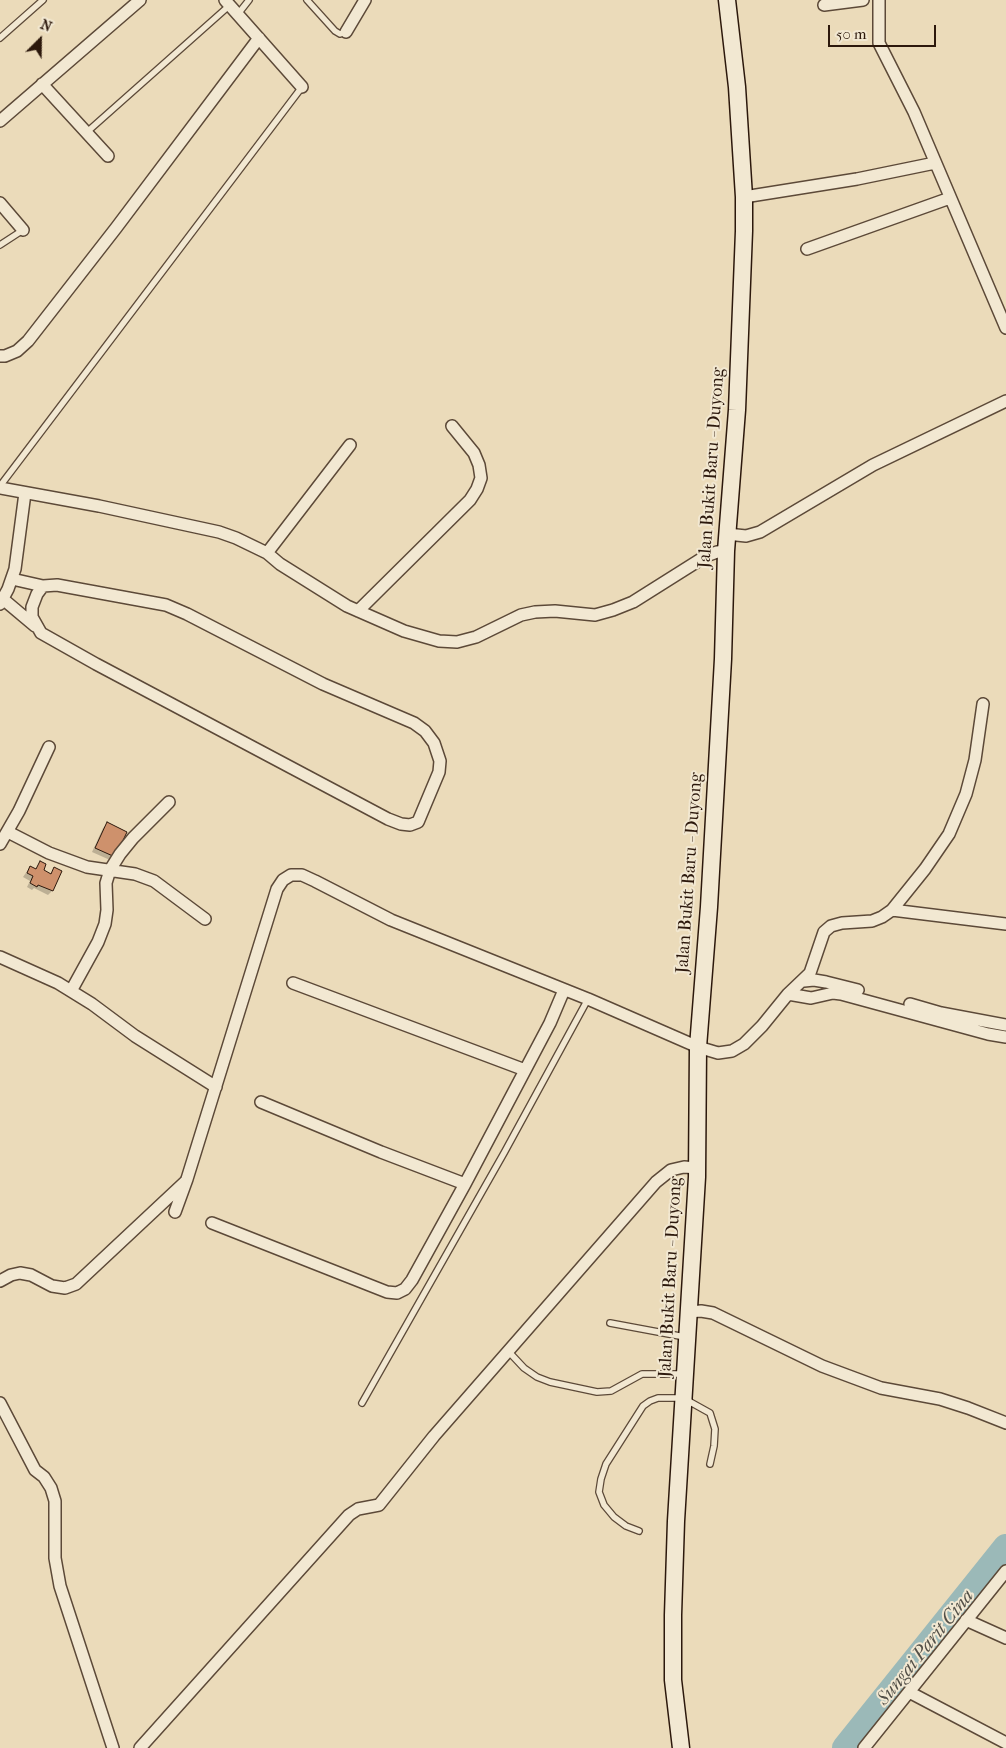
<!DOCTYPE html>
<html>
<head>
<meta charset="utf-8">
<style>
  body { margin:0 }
  #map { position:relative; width:1006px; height:1748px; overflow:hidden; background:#ebdbba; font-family:"IM FELL French Canon",serif }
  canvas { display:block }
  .north { position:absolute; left:15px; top:15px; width:50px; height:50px; -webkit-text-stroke:4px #f2e8d2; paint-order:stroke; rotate:23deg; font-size:14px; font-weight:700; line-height:20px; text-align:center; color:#2c180c }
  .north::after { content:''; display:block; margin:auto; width:18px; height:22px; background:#2c180c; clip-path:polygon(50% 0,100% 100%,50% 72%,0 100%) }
  .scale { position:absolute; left:828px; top:25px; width:108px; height:22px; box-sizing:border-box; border:2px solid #2c180c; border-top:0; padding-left:6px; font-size:15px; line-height:18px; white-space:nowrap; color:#2c180c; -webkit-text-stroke:4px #f2e8d2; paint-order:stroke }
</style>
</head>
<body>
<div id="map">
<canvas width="1006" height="1748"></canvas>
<div class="north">N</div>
<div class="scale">50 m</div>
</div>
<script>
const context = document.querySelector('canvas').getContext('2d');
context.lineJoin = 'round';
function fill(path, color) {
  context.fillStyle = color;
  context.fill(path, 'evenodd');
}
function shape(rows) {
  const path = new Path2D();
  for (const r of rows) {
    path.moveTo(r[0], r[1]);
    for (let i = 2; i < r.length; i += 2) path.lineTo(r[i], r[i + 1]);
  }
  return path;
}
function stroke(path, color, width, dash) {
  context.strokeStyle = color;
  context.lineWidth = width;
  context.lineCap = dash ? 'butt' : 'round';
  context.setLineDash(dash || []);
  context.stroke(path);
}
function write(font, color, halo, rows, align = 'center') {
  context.font = font + ' "IM FELL French Canon",serif';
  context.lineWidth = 4;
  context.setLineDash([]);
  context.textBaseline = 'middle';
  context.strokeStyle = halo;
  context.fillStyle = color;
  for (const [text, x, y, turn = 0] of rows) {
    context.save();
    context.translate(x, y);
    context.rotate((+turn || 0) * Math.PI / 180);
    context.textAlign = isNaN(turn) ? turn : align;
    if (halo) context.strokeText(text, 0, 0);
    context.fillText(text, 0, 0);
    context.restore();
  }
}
fill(shape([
  [107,824,114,856,110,860,92,852,103,828],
  [40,863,42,871,50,874,55,869,61,871,52,891,48,895,34,888,32,890,27,887,30,881,23,877,30,867,35,870]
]), '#0003');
stroke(shape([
  [845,1748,1006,1547]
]), '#9bb9b8', 26);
const building = shape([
  [107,822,127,832,115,857,95,848,107,822],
  [40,861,46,864,44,870,51,874,54,867,62,871,53,891,38,885,37,887,30,883,33,876,27,873,30,866,36,869,40,861]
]);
fill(building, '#ce916c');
stroke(building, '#2c180c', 1);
const service = shape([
  [307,0,335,31,340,34,346,32],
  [238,14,249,0],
  [0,38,43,0],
  [87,132,230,5],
  [0,245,23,230],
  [0,486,302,87],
  [610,1323,685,1337],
  [509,1352,524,1368,537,1377,550,1382,597,1392,611,1391,642,1374,683,1374],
  [362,1403,504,1153,588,999],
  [639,1531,626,1526,614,1517,604,1505,599,1492,601,1479,606,1464,643,1406,650,1401,658,1398,683,1398,710,1413,715,1429,714,1446,710,1464]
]);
const minor = shape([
  [225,0,302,87],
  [879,0,879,43,914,112,1006,328],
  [824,5,863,0],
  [346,32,365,0],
  [42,84,108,156],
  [0,121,140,0],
  [744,197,857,179,935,163],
  [0,203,23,230],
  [807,249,950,198],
  [0,356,5,356,17,351,28,341,116,228,259,38],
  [0,488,99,506,219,532,236,538,267,553,280,564,347,606,404,631,439,641,457,642,476,637,521,615,535,612,555,611,595,615,613,610,633,602,706,556,717,552,726,551],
  [727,534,746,536,760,532,873,465,1006,401],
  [267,553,350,445],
  [12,579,43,586,57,585,166,605,187,614,323,684,414,723,425,731,434,743,440,761,439,772,418,822,410,825,401,824,388,819,96,664,41,633,32,617,32,607,37,594,43,586],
  [3,599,35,626],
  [0,604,8,589,15,569,25,493],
  [358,611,470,500,477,489,481,478,479,465,474,453,452,426],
  [8,832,49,853,87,867,135,874,154,881,205,919],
  [0,844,19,811,49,747],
  [892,910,1006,924],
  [0,957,58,983,92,1004,135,1036,216,1087],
  [804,981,814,980,826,982,858,990],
  [293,983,525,1070],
  [71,991,98,942,105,924,107,910,106,883,110,870,120,854,133,838,169,802],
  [788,994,811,998,833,993,841,994,988,1034,1006,1037],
  [910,1004,941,1013,1006,1025],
  [261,1102,381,1152,465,1184],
  [175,1212,187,1179,277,889,283,880,291,875,302,875,315,881,391,920,588,999,698,1047,718,1053,732,1051,744,1044,762,1026,788,994,810,973,824,932,831,926,842,923,872,921,882,917,892,910,925,869,949,834,966,794,975,760,983,704],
  [212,1223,387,1292,397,1293,405,1289,412,1280,465,1184,550,1023,564,990],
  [0,1281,11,1275,20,1273,31,1275,52,1286,65,1288,76,1284,185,1182],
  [688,1312,701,1311,713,1313,822,1366,881,1388,940,1399,968,1408,1006,1423],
  [0,1403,35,1470,44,1477,51,1488,55,1501,55,1558,60,1586,113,1748],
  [966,1620,1006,1638],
  [909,1692,1006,1743],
  [140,1748,349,1515,358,1509,379,1505,434,1436,656,1182,671,1170,684,1167,697,1168],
  [864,1748,1006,1571]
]);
const secondary = shape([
  [681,1748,673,1680,673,1615,676,1521,697,1177,698,1047,709,907,723,659,726,551,737,410,744,231,744,197,737,87,727,0]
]);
stroke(service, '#5c4938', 8);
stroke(minor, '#5c4938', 14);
stroke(secondary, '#2c180c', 19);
stroke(service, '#f2e8d2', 5.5);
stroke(minor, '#f2e8d2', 11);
stroke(secondary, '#f2e8d2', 16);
write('18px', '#2c180c', '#f2e8d2', [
  ["Jalan Bukit Baru - Duyong",712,468,-86],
  ["Jalan Bukit Baru - Duyong",690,873,-86],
  ["Jalan Bukit Baru - Duyong",671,1277,-87]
]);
write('italic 19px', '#535048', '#f2e8d2', [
  ["Sungai Parit Cina",926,1648,-51]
]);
</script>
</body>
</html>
